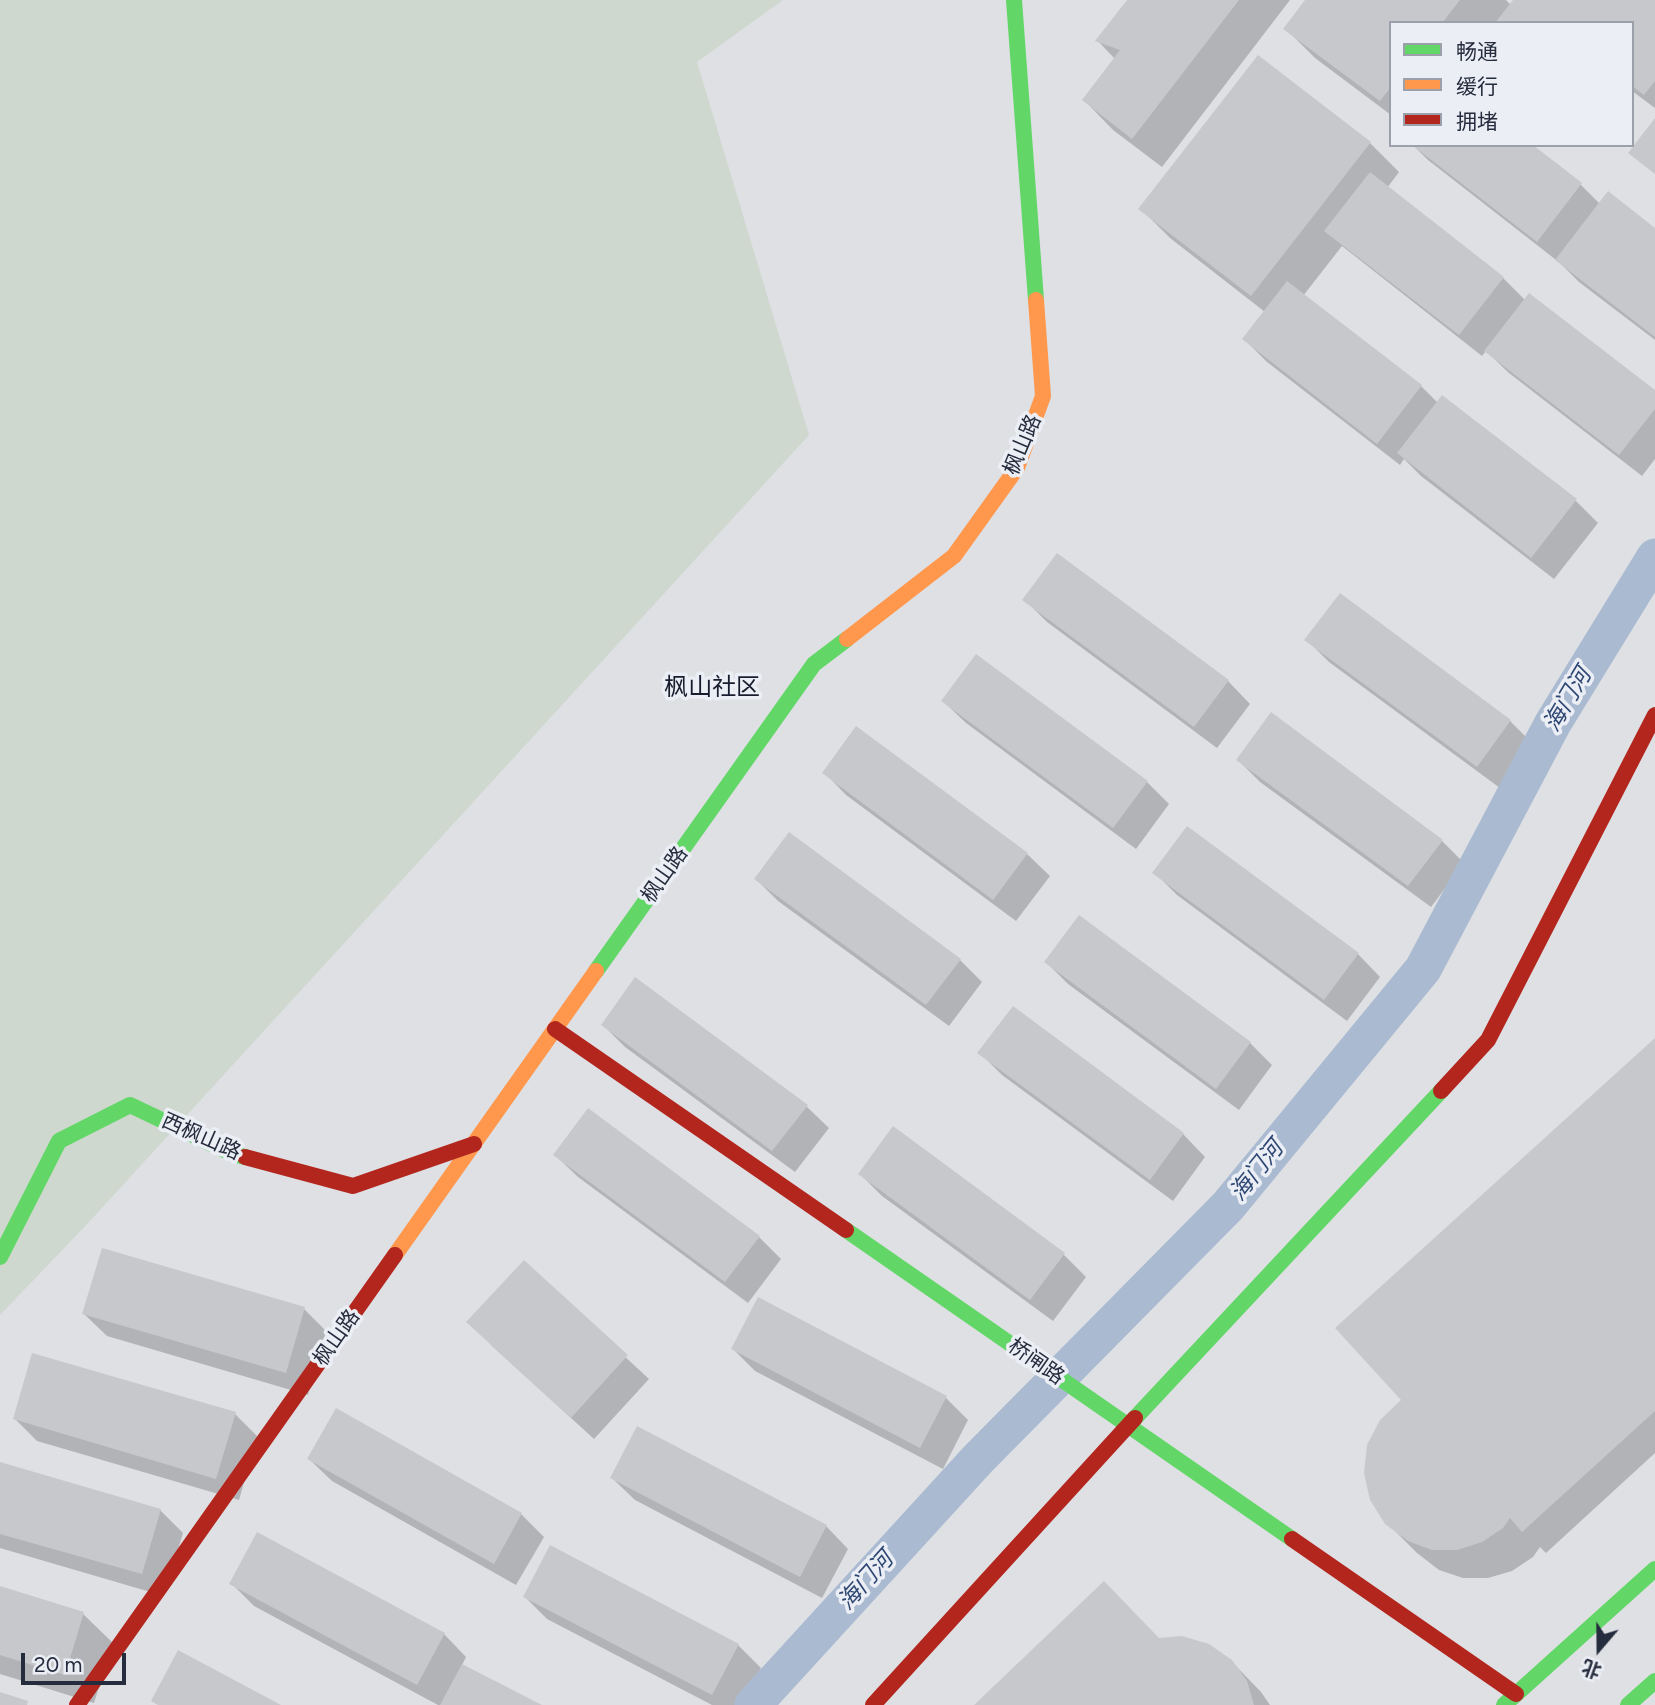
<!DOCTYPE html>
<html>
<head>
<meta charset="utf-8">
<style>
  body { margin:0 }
  #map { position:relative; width:1655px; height:1705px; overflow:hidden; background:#dee0e4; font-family:Figtree,"Noto Sans SC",sans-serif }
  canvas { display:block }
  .legend { position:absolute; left:1389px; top:21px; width:245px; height:126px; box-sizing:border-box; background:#ebeef4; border:2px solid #9ca0ab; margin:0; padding:9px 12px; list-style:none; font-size:21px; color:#252c3d }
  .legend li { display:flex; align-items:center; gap:14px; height:35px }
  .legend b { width:35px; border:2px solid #9ca0ab }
  .north { position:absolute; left:1564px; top:1614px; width:70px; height:70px; -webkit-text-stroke:5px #ebeef4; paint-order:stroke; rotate:200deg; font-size:19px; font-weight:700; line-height:28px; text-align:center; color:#252c3d }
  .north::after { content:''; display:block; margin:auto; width:24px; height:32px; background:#252c3d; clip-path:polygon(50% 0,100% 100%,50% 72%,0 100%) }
  .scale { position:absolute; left:21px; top:1653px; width:105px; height:32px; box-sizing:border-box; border:4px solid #252c3d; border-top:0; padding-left:9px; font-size:21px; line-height:24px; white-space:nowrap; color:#252c3d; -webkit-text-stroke:5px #ebeef4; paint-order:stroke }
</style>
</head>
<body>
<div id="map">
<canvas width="1655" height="1705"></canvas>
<ul class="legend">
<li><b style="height:9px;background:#63d668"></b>畅通</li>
<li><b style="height:9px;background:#ff974d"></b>缓行</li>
<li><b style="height:9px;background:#b3261e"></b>拥堵</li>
</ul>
<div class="north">北</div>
<div class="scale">20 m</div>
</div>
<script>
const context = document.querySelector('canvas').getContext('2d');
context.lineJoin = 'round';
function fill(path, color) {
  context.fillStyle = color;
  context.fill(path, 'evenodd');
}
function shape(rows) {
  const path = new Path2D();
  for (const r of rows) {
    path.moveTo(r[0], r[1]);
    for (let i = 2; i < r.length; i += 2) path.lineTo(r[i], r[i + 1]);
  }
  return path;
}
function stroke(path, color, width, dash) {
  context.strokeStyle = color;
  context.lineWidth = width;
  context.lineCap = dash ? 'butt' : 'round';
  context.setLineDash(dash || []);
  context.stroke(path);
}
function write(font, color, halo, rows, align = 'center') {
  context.font = font + ' Figtree,"Noto Sans SC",sans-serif';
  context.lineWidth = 7;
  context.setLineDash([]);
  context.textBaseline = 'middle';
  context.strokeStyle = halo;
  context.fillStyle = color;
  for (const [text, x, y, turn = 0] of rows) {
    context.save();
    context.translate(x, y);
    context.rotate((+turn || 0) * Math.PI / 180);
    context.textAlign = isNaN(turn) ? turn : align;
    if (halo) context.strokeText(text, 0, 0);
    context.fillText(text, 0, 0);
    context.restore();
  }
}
fill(shape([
  [0,0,783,0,697,62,809,435,89,1222,0,1315]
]), '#ced8ce');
fill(shape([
  [1129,0,1290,0,1162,167,1113,130,1084,100,1115,59,1097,40],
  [1307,0,1506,0,1511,5,1515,0,1655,0,1655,108,1632,91,1632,23,1391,23,1391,115,1315,58,1286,29],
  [1370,143,1399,172,1387,188,1503,278,1526,301,1655,392,1655,459,1642,476,1509,373,1486,351,1482,356,1342,246,1303,296,1421,386,1438,403,1575,500,1598,523,1554,579,1421,476,1404,459,1400,465,1267,362,1244,339,1265,312,1170,238,1141,209],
  [1413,145,1530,145,1581,185,1600,204,1655,230,1655,340,1579,282,1560,263,1428,160],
  [1057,555,1228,681,1250,704,1217,748,1047,622,1025,600],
  [1340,596,1510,721,1533,744,1500,788,1329,662,1307,640],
  [943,701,1147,782,1169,804,1136,849,966,723],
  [857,728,1027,854,1050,876,1016,921,846,795,824,772],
  [1238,760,1442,841,1464,863,1431,907,1260,782],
  [1155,873,1358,954,1380,977,1347,1021,1177,895],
  [756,879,960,960,982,982,949,1026,778,901],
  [1046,962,1250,1043,1272,1065,1239,1110,1068,984],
  [1013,1008,1183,1134,1205,1157,1173,1201,1002,1075,980,1053],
  [603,1025,806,1106,829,1128,795,1172,625,1047],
  [1655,1040,1655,1453,1546,1553,1540,1547,1533,1557,1512,1571,1488,1578,1463,1578,1439,1570,1417,1553,1387,1523,1402,1402],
  [894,1129,1064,1255,1086,1277,1053,1321,882,1196,860,1174],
  [555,1155,759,1237,781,1259,748,1303,578,1177],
  [524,1263,649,1379,594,1439,491,1345],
  [304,1309,326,1331,308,1395,107,1336,84,1314],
  [733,1349,946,1398,968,1420,943,1469,755,1371],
  [337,1411,521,1514,544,1537,516,1585,332,1481,309,1459],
  [235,1414,257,1436,239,1500,37,1441,15,1419],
  [0,1464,160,1510,183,1533,164,1596,0,1548],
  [612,1478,826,1526,848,1549,822,1598,635,1500],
  [231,1583,444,1634,466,1657,462,1665,538,1705,438,1705,254,1606],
  [0,1588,83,1614,113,1643,94,1703,0,1674],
  [525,1597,738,1645,761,1668,741,1705,712,1705,547,1619],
  [1159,1639,1231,1661,1261,1692,1270,1705,976,1705]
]), '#0003');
stroke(shape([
  [753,1705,978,1459,1228,1206,1423,969,1553,723,1655,557]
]), '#aabad1', 37);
fill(shape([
  [1127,0,1239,0,1132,139,1082,100,1120,50,1095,41],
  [1305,0,1460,0,1442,23,1391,23,1391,87,1380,101,1283,29],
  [1513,0,1655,0,1655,81,1644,95,1632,86,1632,23,1495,23],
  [1258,55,1371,142,1251,296,1138,209],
  [1655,118,1655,174,1628,153],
  [1412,145,1533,145,1582,183,1537,242],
  [1370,172,1504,277,1459,335,1324,231],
  [1608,191,1655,228,1655,337,1555,260],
  [1287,281,1422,385,1377,444,1242,339],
  [1529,293,1655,390,1655,409,1619,455,1484,351],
  [1442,395,1577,499,1531,558,1397,453],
  [1057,553,1229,680,1194,727,1022,600],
  [1340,593,1511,720,1477,767,1304,640],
  [976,654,1148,781,1113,828,941,701],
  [1271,712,1443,840,1408,886,1236,760],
  [856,726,1028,853,993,900,822,773],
  [1187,826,1359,953,1324,1000,1152,873],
  [789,832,961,959,926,1005,754,879],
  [1079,915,1251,1042,1216,1089,1044,962],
  [635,977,808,1105,772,1151,601,1025],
  [1013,1006,1184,1133,1150,1180,977,1053],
  [1655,1038,1655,1411,1522,1532,1510,1518,1503,1528,1482,1542,1457,1550,1432,1550,1408,1541,1385,1524,1370,1500,1364,1473,1367,1445,1380,1420,1401,1400,1335,1328],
  [588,1108,760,1236,725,1282,553,1155],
  [893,1126,1065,1253,1030,1300,858,1174],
  [102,1248,305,1307,286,1373,82,1314],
  [524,1260,628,1355,571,1418,466,1322],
  [758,1297,947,1396,920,1448,731,1349],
  [32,1353,236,1412,216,1479,13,1419],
  [336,1408,522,1513,494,1564,307,1459],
  [637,1426,827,1525,800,1577,610,1478],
  [0,1462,161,1509,142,1574,0,1534],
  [257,1532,445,1633,417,1685,229,1584],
  [550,1545,739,1644,712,1695,523,1597],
  [1104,1581,1159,1638,1182,1636,1209,1644,1232,1660,1247,1681,1254,1705,974,1705],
  [0,1586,84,1612,65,1675,0,1655],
  [178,1650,281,1705,158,1705,151,1701],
  [462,1664,542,1705,440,1705],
  [0,1692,28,1701,27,1705,0,1705]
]), '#c7c8cc');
stroke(shape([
  [1014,0,1036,300],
  [596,971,814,664,847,639],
  [846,1230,1292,1539],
  [0,1257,59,1141,130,1105,233,1154,245,1157],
  [1135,1418,1441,1091],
  [1504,1705,1655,1569],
  [1628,1705,1655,1681]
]), '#63d668', 16);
stroke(shape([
  [847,639,954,556,1017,468,1043,396,1036,300],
  [395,1255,596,971]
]), '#ff974d', 16);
stroke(shape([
  [555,1029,846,1230],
  [1441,1091,1488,1040,1655,715],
  [245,1157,353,1186,474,1144],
  [1292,1539,1516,1694],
  [77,1705,395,1255],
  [873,1705,1135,1418]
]), '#b3261e', 16);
write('21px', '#252c3d', '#ebeef4', [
  ["枫山路",1023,445,-67],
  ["枫山路",665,875,-55],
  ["西枫山路",201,1137,24],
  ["枫山路",337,1338,-55],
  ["桥闸路",1036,1362,35]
]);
write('italic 23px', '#2e4773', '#ebeef4', [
  ["海门河",1568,700,-59],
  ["海门河",1257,1171,-51],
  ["海门河",866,1581,-48]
]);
write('24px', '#171d2e', '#ebeef4', [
  ["枫山社区",712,688]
]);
</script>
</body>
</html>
